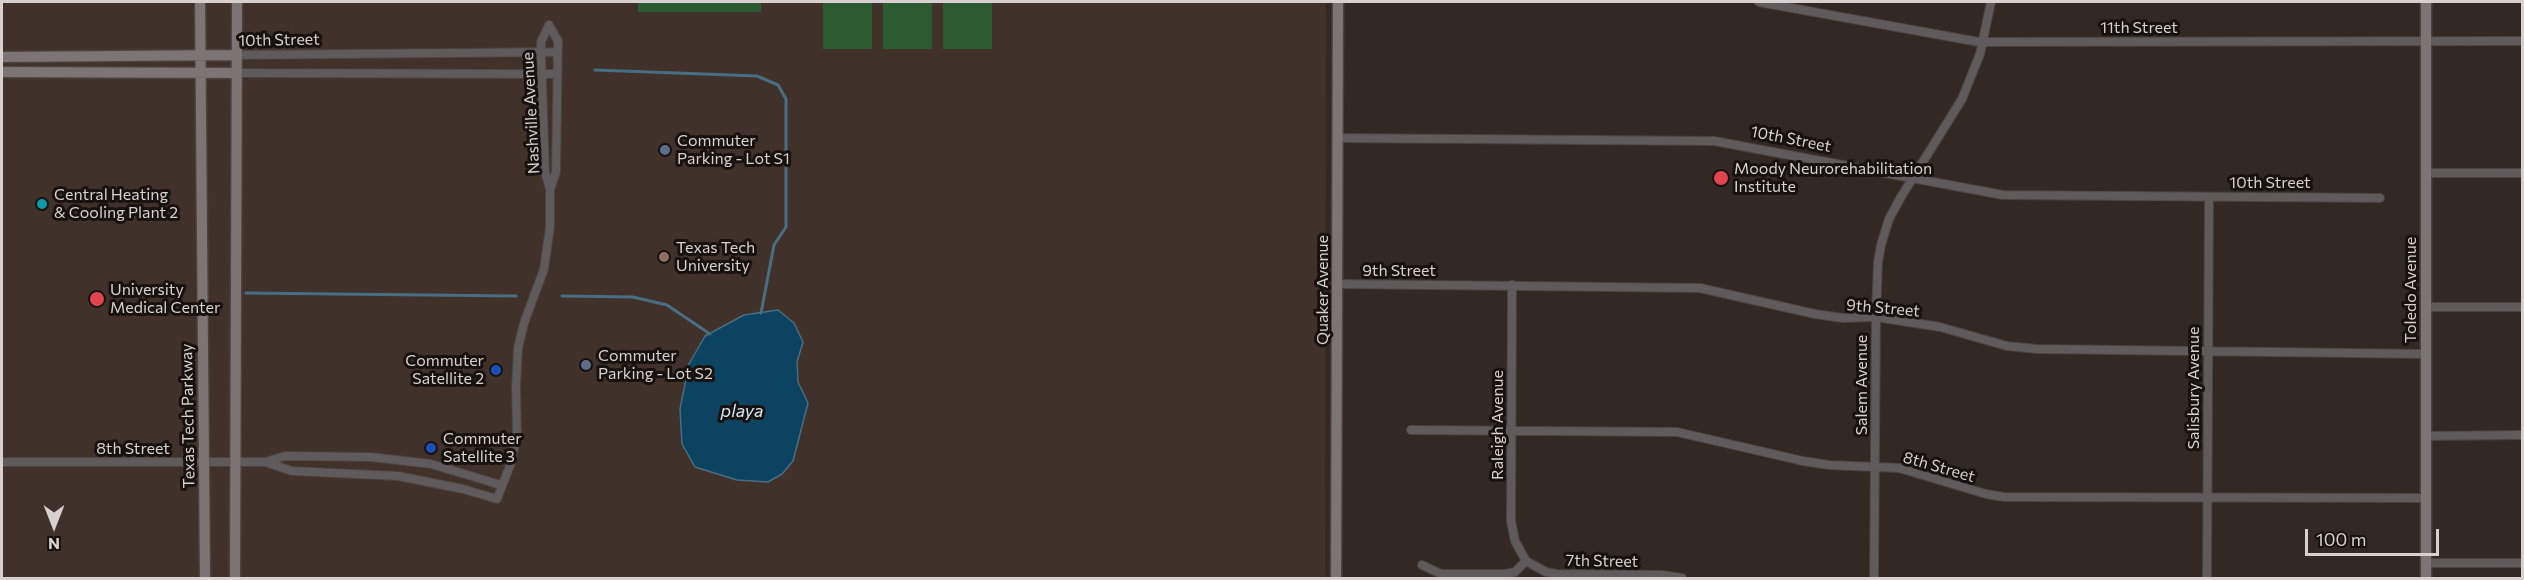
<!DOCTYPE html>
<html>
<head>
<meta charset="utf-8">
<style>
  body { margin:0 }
  #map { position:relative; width:2524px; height:580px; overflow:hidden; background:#322824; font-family:Commissioner,sans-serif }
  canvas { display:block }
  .frame { position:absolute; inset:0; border:3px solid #d7d0ce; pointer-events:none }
  .north { position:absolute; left:24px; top:496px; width:60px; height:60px; -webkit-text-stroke:4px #171210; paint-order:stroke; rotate:180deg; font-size:16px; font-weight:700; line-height:24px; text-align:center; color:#d7d0ce }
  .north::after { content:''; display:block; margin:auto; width:21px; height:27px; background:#d7d0ce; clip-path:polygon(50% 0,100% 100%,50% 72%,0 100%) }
  .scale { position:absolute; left:2305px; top:529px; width:134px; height:27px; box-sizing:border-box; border:3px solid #d7d0ce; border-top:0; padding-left:8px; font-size:18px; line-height:21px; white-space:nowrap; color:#d7d0ce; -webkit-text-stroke:4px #171210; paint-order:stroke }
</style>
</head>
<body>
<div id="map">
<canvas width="2524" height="580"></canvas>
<div class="frame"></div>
<div class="north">N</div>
<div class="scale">100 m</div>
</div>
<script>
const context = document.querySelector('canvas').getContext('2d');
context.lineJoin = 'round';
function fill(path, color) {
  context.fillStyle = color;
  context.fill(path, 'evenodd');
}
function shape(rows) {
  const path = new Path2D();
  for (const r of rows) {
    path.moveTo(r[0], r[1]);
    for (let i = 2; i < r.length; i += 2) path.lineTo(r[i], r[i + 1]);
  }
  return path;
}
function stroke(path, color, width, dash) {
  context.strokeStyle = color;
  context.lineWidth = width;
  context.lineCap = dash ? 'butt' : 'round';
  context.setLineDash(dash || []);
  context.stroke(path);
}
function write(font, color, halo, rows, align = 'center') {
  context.font = font + ' Commissioner,sans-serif';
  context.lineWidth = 6;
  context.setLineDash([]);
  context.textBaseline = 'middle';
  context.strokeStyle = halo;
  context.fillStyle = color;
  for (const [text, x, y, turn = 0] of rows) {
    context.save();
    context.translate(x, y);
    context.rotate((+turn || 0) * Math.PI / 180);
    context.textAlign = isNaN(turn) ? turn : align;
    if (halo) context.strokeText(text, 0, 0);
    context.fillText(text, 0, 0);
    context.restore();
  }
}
fill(shape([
  [2,2,1326,2,1325,578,2,578]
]), '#40312a');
fill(shape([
  [638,2,761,2,761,12,638,12],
  [823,2,872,2,872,49,823,49],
  [883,2,932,2,932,49,883,49],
  [943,2,992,2,992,49,943,49]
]), '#2b5b2e');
const water = shape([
  [778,310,794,323,803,342,797,362,798,382,808,403,793,461,782,474,768,482,737,480,695,467,682,444,680,409,689,364,705,336,744,315,778,310]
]);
fill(water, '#0c4360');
stroke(water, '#496d81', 1.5);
stroke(shape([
  [595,70,757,76,778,85,786,99,786,227,774,245,761,313],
  [246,293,516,296],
  [562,296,633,297,667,305,710,334]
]), '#496d81', 3);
const street = shape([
  [1759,2,1979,42,2522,41],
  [549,25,541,42,541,52,545,172,550,189],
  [237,55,558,52],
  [237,73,557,74],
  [1338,138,1714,141,2003,195,2380,198],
  [2426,173,2522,173],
  [1338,284,1700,288,1815,314,1843,318,1876,317,1940,327,2007,346,2037,349,2426,354],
  [1512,285,1511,521,1515,541,1526,561],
  [2426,307,2522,307],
  [1411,430,1677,432,1803,461,1829,465,1899,468,1986,494,2004,497,2426,498],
  [2426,436,2522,435],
  [2,462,265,462,285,456,371,457,431,464,501,485],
  [265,462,292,471,398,476,463,489,497,499,511,463,517,435,516,388,518,348,524,323,544,269,550,227,550,190,556,172,558,41,549,25],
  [2426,563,2522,563],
  [1422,565,1441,574,1505,574,1515,572,1526,561,1546,572,1556,574,1661,575,1682,578],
  [1874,578,1876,317,1878,262,1881,245,1889,219,1901,197,1962,99,1980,54,1991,2],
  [2207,578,2209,197]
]);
const secondary = shape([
  [200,2,205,578],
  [2,57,237,55],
  [2,72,237,73],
  [235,578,237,2],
  [1336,578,1338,2],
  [2426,578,2426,2]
]);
stroke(street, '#4c433f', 10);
stroke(secondary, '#4c433f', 13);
stroke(street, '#5f5a5b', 8);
stroke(secondary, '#7d7476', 10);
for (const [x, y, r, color] of [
  [665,150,6,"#5c6f8a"],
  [1721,178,8,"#e0444e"],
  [42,204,6,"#0f9aa8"],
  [664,257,6,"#8d6e63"],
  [97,299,8,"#e0444e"],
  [586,365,6,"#5c6f8a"],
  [496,370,6,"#1a4fb4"],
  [431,448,6,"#1a4fb4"]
]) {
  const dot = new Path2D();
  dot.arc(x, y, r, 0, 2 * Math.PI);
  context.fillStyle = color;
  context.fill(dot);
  stroke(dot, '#171210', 2);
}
write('16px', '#d7d0ce', '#171210', [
  ["11th Street",2139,28],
  ["10th Street",279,40,-1],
  ["Nashville Avenue",531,113,-93],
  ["10th Street",1791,139,11],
  ["10th Street",2270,183],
  ["9th Street",1399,271],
  ["Quaker Avenue",1323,290,-90],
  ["Toledo Avenue",2411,290,-90],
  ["9th Street",1883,308,5],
  ["Salem Avenue",1862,385,-90],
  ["Salisbury Avenue",2194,388,-90],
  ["Texas Tech Parkway",188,416,-91],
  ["Raleigh Avenue",1498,425,-90],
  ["8th Street",133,449],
  ["8th Street",1939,467,16],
  ["7th Street",1602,561,1]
]);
write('16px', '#d7d0ce', '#171210', [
  ["Commuter",677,141],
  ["Parking - Lot S1",677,159],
  ["Moody Neurorehabilitation",1734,169],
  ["Institute",1734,187],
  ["Central Heating",54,195],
  ["& Cooling Plant 2",54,213],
  ["Texas Tech",676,248],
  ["University",676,266],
  ["University",110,290],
  ["Medical Center",110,308],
  ["Commuter",598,356],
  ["Parking - Lot S2",598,374],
  ["Commuter",484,361,"right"],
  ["Satellite 2",484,379,"right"],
  ["Commuter",443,439],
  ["Satellite 3",443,457]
], 'left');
write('italic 18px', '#d4e5f1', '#171210', [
  ["playa",742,411]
]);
</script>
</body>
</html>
